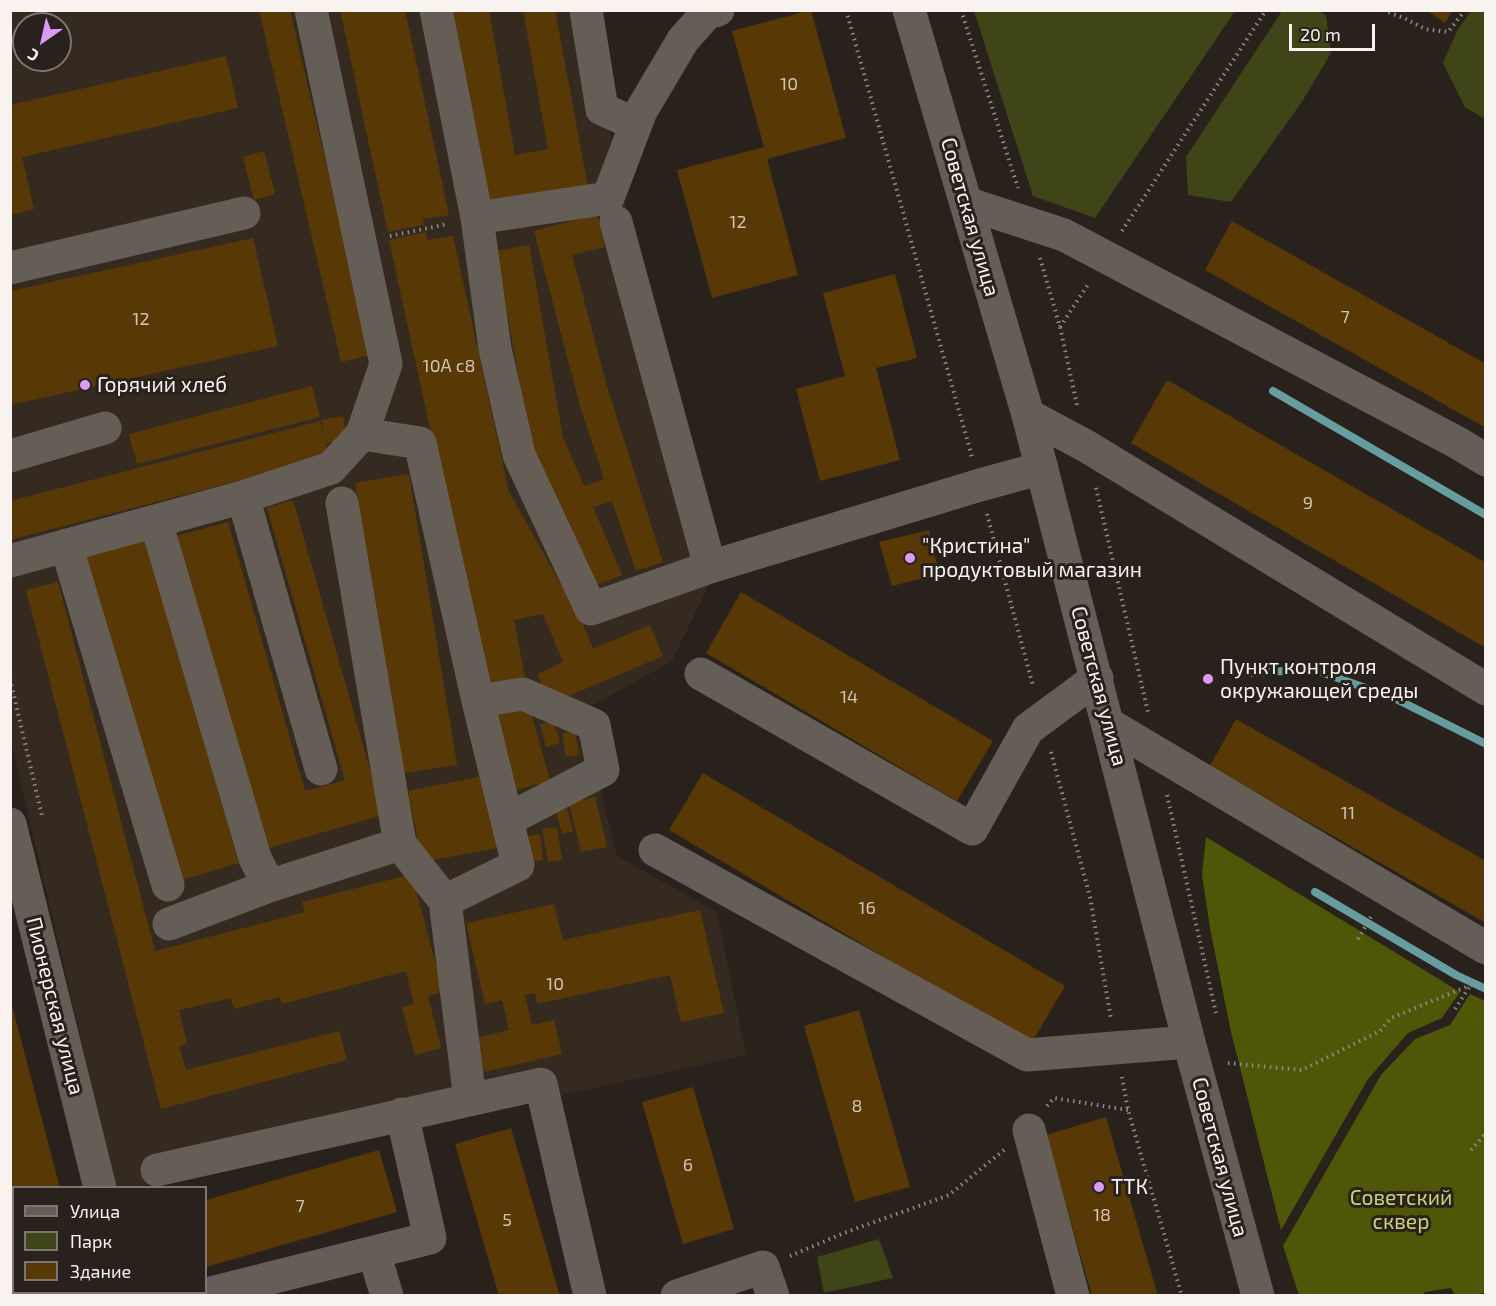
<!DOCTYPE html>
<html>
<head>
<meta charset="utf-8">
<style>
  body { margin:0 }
  #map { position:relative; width:1496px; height:1306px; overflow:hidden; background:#29221c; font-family:"Exo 2",sans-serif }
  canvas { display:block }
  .frame { position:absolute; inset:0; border:12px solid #f8f3ef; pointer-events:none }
  .legend { position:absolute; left:12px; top:1186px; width:195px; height:108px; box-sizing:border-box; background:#29221c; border:2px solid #7c7670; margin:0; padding:8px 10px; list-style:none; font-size:18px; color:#f8f3ef }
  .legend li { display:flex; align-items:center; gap:12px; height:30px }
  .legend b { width:30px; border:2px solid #7c7670 }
  .north { position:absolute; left:12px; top:12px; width:60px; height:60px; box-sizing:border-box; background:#29221c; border:2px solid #7c7670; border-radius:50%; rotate:214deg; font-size:16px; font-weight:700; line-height:24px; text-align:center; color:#f8f3ef }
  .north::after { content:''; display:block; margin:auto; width:21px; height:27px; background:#da9af6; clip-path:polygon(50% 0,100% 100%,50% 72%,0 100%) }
  .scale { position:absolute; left:1289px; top:24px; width:86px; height:27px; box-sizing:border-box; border:3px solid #f8f3ef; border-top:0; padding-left:8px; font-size:18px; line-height:21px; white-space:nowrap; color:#f8f3ef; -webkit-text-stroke:4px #29221c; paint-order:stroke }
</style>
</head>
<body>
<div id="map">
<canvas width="1496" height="1306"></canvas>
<div class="frame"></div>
<ul class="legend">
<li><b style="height:8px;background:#655e56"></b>Улица</li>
<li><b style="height:16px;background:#3f4517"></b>Парк</li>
<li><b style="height:16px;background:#583906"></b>Здание</li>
</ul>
<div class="north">С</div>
<div class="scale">20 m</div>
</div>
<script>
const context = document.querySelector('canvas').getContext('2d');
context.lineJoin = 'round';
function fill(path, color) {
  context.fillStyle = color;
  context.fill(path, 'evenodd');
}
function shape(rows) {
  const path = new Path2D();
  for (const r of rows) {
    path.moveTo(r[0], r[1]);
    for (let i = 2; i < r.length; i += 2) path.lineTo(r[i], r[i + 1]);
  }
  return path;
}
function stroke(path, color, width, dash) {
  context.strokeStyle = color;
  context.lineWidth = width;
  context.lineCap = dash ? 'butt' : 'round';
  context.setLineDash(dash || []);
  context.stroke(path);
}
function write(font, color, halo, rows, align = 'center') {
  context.font = font + ' "Exo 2",sans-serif';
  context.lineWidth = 6;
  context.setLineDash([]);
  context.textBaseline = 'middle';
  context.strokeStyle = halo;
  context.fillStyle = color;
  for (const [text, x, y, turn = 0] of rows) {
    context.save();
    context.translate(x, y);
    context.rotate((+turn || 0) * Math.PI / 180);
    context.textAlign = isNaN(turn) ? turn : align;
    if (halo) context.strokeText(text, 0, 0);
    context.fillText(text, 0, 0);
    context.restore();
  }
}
fill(shape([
  [10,11,584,11,631,232,722,558,672,661,581,712,617,856,717,912,746,1055,138,1187,116,1187,11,741],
  [24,24,60,24,60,60,24,60]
]), '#352a1f');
fill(shape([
  [974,11,974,10,1235,11,1095,218,1033,196],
  [1282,11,1318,11,1326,15,1331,53,1303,100,1231,202,1188,195,1186,157],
  [1471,11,1485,11,1485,119,1465,107,1443,63,1457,31],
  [879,1239,893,1278,824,1293,817,1257]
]), '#3f4517');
fill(shape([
  [1206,837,1460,992,1442,1018,1408,1033,1368,1079,1281,1230,1231,1032,1210,928,1202,875],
  [1470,994,1485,1001,1485,1292,1477,1295,1455,1295,1451,1288,1425,1292,1422,1295,1299,1295,1283,1246,1381,1075,1415,1039,1450,1025]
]), '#4e5607');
stroke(shape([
  [1273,391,1486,515],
  [1253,673,1282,671,1321,672,1396,699,1486,744],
  [1315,892,1456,975,1486,989]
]), '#669d9e', 8);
fill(shape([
  [259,10,290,10,371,355,341,362],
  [340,10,405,10,449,215,423,219,424,225,388,232],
  [453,10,489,10,515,155,548,149,523,10,555,10,588,187,489,205],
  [811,10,846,138,767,159,798,275,712,298,677,170,764,147,732,31],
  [1426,10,1453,10,1445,23],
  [226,56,238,108,22,157,34,209,10,215,10,105],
  [264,151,275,194,254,200,243,157],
  [597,214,605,247,572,255,608,390,663,562,636,571,612,501,593,507,622,575,590,588,532,451,496,251,529,245,563,437,584,486,604,479,580,406,534,231],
  [1232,221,1486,364,1486,428,1205,270],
  [426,232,428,240,453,236,509,492,582,622,593,649,650,625,663,656,550,704,537,674,563,662,543,614,514,620,526,683,487,691,389,240],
  [253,238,278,346,10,405,10,291],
  [895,274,917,358,876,368,900,460,820,481,796,389,845,376,823,293],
  [1167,380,1486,563,1486,648,1131,443],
  [312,386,320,417,137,464,129,434],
  [343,416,347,439,326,444,329,457,10,540,10,501,320,421,325,439,321,420],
  [409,474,457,765,403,773,355,483],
  [293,500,383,815,265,849,176,536,228,522,305,791,345,780,267,508],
  [929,530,939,574,892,586,879,542],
  [143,535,239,863,181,880,84,552],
  [58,582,155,951,305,912,302,902,412,874,443,992,428,996,441,1048,415,1055,402,1007,414,1004,406,971,282,1004,280,997,234,1009,231,998,179,1010,187,1044,179,1046,186,1070,339,1031,347,1060,161,1109,26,590],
  [741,592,993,741,957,801,706,653],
  [529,705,550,781,516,790,496,714],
  [1236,719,1486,861,1486,923,1210,766],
  [554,721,560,743,546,747,540,724],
  [575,731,579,755,566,757,562,733],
  [703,773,1065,986,1031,1044,669,830],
  [484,776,498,848,422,862,408,791],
  [595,797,607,847,581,852,569,803],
  [566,805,573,831,562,834,555,808],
  [557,827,562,860,548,862,542,829],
  [540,834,543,860,530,862,527,836],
  [554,904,563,940,700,910,724,1013,681,1022,670,975,537,1004,535,993,525,995,532,1025,554,1020,562,1054,484,1072,477,1038,509,1030,502,1000,485,1004,466,923],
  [10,998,60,1188,14,1188,13,1216,10,1207],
  [859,1010,910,1187,855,1202,804,1026],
  [693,1087,734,1229,683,1244,642,1102],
  [1106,1117,1158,1296,1092,1296,1046,1135],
  [511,1128,560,1296,499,1296,455,1144],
  [379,1150,397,1212,206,1267,206,1200]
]), '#583906');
stroke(shape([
  [846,10,972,457],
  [961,10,1018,188],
  [1383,10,1406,19,1425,29,1448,32,1465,10],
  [1122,231,1266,10],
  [390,236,448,224],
  [1040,258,1060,327,1077,405],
  [1060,327,1089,283],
  [1096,488,1148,712],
  [987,514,1033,686],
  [10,679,42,816],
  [1051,752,1090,897,1111,1019],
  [1167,795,1216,1013],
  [1358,939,1372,915],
  [1455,1009,1470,986],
  [1228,1063,1302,1070,1380,1031,1391,1018,1471,985],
  [1122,1077,1128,1110,1182,1296],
  [1047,1106,1054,1098,1128,1110],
  [1471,1150,1486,1133],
  [790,1256,844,1233,949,1195,1004,1150]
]), '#918b86', 4, [1.5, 4.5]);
stroke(shape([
  [436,10,477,218,608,198,641,111,683,40,707,13,718,10],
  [586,10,602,109,635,124],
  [909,10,1028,415,1189,1042,1258,1296],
  [966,203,1064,235,1458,443,1486,460],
  [477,218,495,349,519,455,591,609,710,567,980,485,1042,468],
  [616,222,710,567],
  [10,268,244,213],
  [1028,415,1086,446,1486,689],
  [362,434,420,443,478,701,518,865,445,901],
  [10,456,105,428],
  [243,497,321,769],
  [156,522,255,858,269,886],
  [66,545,168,885],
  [10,561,243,497,331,468,362,434,386,364,311,10],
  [701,674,972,829,1028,729,1097,678],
  [478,701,523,694,594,725,603,770,507,820],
  [1110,725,1486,948],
  [10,824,100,1188],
  [400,844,445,901,470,1099],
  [655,850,1027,1055,1189,1042],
  [169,924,269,886,400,844,342,503],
  [1029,1130,1073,1296],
  [157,1170,541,1084,590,1296],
  [374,1253,387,1296],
  [126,1292,127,1296],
  [10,1293,13,1296],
  [199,1296,430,1238,402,1114],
  [677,1296,763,1267,773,1296]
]), '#655e56', 33);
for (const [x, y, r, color] of [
  [85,385,6,"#da9af6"],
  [910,558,6,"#da9af6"],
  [1208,679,6,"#da9af6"],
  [1099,1187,6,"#da9af6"]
]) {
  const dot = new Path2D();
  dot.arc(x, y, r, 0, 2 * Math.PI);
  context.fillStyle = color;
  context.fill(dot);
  stroke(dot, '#29221c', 2);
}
write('18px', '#d0c4b5', null, [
  ["10",789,84],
  ["12",738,222],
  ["7",1345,317],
  ["12",141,319],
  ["10А с8",449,366],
  ["9",1308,503],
  ["14",849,697],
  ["11",1348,813],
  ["16",867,908],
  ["10",555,984],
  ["8",857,1106],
  ["6",688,1165],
  ["7",300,1206],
  ["18",1102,1215],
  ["5",507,1220]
]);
write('21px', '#f8f3ef', '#29221c', [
  ["Советская улица",970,217,74],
  ["Советская улица",1099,686,75],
  ["Пионерская улица",55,1006,76],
  ["Советская улица",1220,1157,75]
]);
write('21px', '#f8f3ef', '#29221c', [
  ["Горячий хлеб",97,385],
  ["\"Кристина\"",922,546],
  ["продуктовый магазин",922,570],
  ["Пункт контроля",1220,667],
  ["окружающей среды",1220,691],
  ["ТТК",1111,1187]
], 'left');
write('21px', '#c7d572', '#29221c', [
  ["Советский",1401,1198],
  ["сквер",1401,1222]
]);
</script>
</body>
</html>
